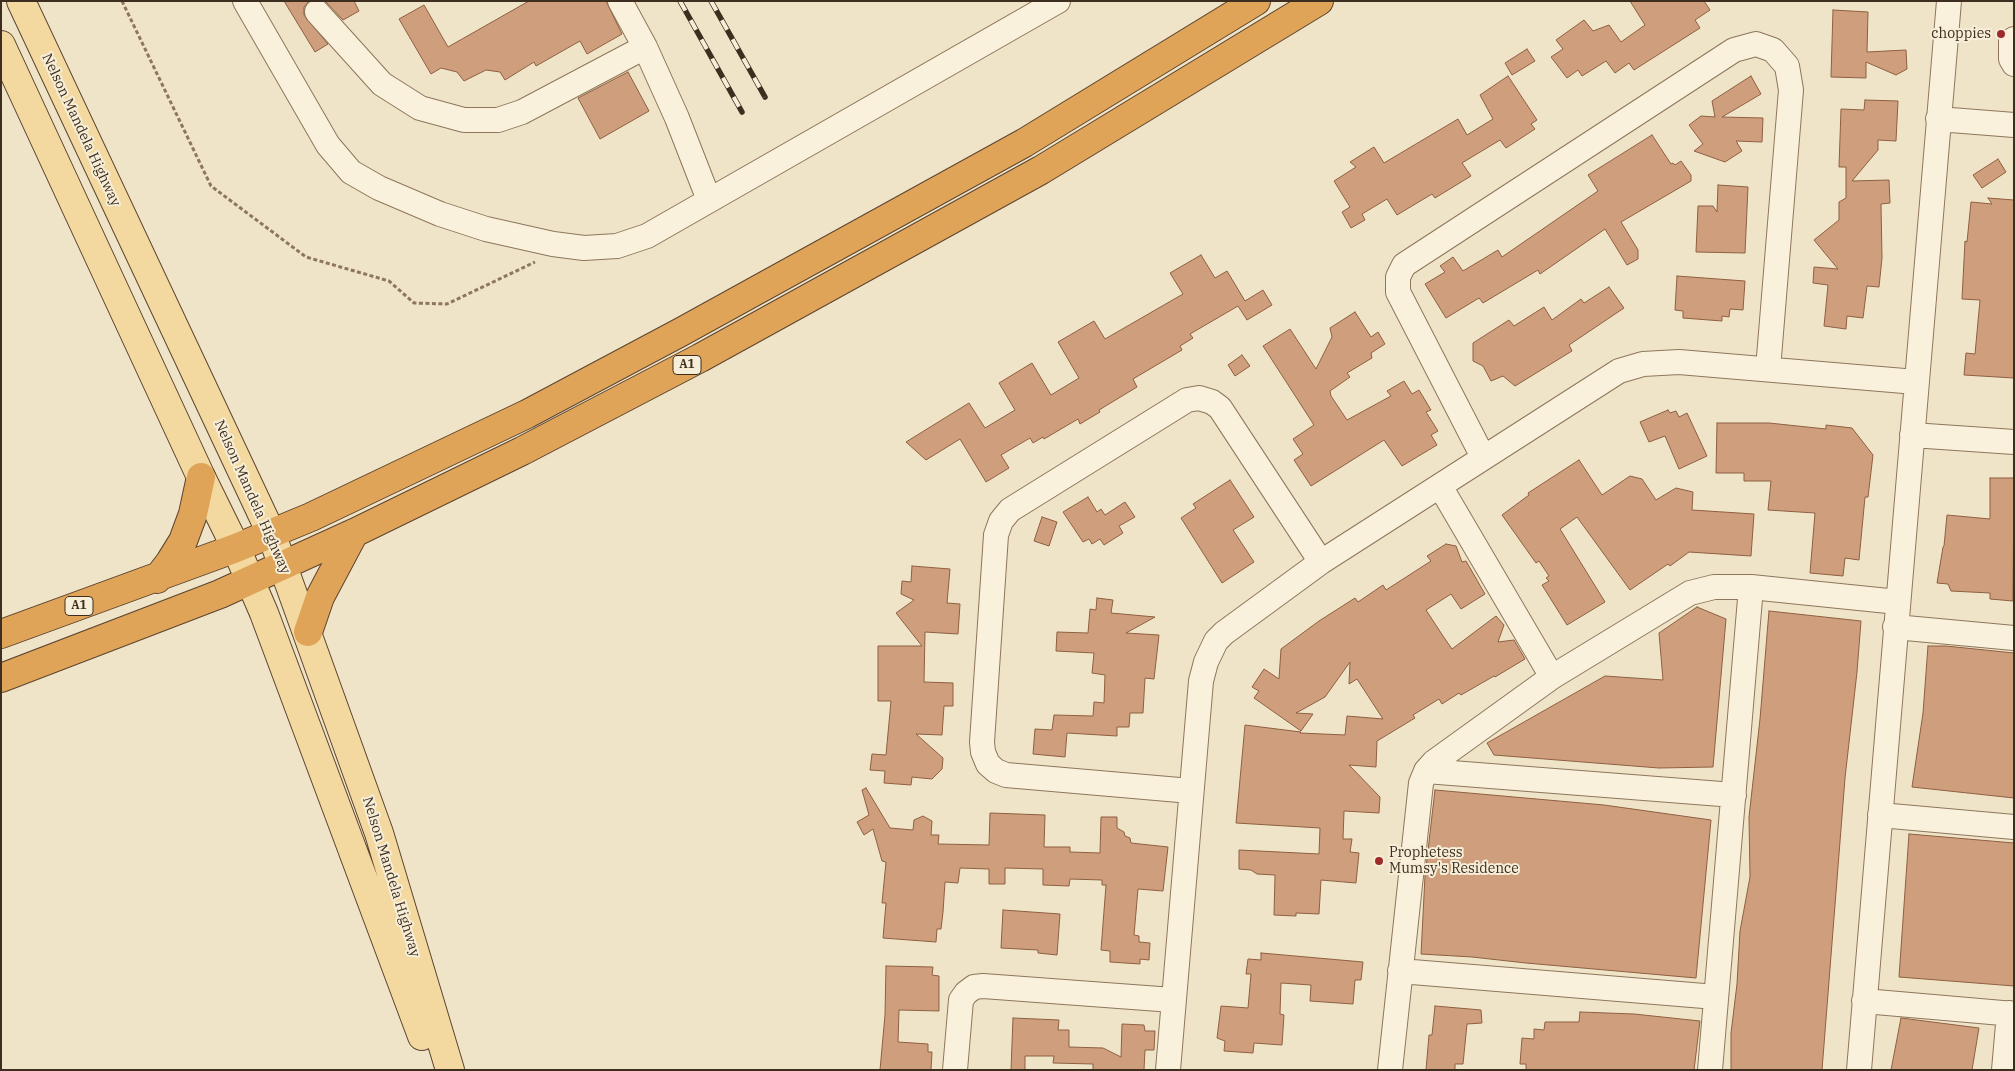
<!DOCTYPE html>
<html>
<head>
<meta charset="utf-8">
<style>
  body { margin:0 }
  #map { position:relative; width:2015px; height:1071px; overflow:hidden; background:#f0e4c8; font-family:"IBM Plex Serif",serif }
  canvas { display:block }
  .frame { position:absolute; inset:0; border:2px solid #3d2e20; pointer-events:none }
</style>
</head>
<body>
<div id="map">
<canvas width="2015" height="1071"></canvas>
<div class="frame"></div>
</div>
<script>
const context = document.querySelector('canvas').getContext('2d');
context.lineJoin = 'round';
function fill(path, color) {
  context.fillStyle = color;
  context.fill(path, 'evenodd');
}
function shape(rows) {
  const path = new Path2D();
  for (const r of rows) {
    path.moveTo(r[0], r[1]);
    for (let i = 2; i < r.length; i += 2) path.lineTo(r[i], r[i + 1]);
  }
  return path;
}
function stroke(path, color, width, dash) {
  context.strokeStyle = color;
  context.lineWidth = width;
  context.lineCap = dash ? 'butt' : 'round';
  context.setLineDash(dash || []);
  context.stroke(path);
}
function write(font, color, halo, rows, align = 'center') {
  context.font = font + ' "IBM Plex Serif",serif';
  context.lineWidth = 4;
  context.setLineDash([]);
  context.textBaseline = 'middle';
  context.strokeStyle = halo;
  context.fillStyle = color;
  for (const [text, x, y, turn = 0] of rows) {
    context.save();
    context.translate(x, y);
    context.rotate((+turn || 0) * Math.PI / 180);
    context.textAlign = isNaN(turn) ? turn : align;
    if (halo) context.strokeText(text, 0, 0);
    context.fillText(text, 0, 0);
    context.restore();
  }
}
const building = shape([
  [284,1,309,1,304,7,304,15,328,44,315,52,284,1],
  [325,1,354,1,359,11,343,20,325,1],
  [529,1,606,1,622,34,587,54,580,41,536,66,534,62,505,80,500,72,486,70,464,81,457,72,441,68,431,74,399,19,424,5,448,47,529,1],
  [1630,1,1704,1,1710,10,1695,20,1700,28,1634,70,1629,63,1615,73,1606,61,1582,76,1578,70,1567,78,1551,57,1563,49,1556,40,1584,20,1593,31,1609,25,1621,42,1645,25,1630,1],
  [1833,10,1868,12,1867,52,1906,50,1907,69,1896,75,1866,62,1866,78,1831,77,1833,10],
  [1527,49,1535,61,1512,75,1505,63,1527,49],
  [628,72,649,111,600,139,578,98,628,72],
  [1508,76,1537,120,1531,124,1535,129,1506,148,1500,140,1462,163,1471,176,1435,198,1432,194,1397,215,1387,199,1362,214,1365,220,1351,228,1342,212,1350,207,1334,181,1356,167,1350,162,1374,147,1384,163,1458,119,1467,135,1493,119,1480,95,1508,76],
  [1751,76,1761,94,1722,117,1763,118,1762,142,1736,141,1742,151,1725,162,1694,151,1703,144,1689,125,1701,116,1715,117,1712,101,1751,76],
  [1865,100,1898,101,1896,141,1878,140,1878,150,1852,181,1889,180,1890,203,1881,204,1882,258,1879,287,1867,286,1863,318,1847,316,1846,329,1824,326,1828,285,1813,283,1814,267,1838,269,1814,240,1839,220,1839,202,1846,198,1846,167,1839,167,1841,109,1864,110,1865,100],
  [1652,135,1671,164,1673,163,1675,165,1681,161,1691,175,1691,181,1621,222,1638,250,1638,259,1627,265,1605,229,1540,274,1538,270,1483,303,1479,298,1446,318,1425,284,1445,272,1440,266,1453,257,1463,271,1498,250,1502,257,1598,191,1588,175,1652,135],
  [1998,159,2006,172,1982,188,1973,175,1998,159],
  [1718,185,1748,187,1745,253,1696,252,1698,206,1713,206,1717,212,1718,185],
  [1988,198,2014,200,2014,378,1964,375,1966,353,1975,354,1980,300,1962,299,1965,241,1967,242,1971,202,1992,204,1988,198],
  [1201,255,1215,278,1227,271,1245,301,1263,290,1272,305,1247,320,1238,306,1190,334,1193,338,1180,346,1182,350,1133,379,1137,387,1099,410,1100,412,1080,424,1078,419,1044,439,1043,437,1033,443,1030,438,1001,455,1009,468,986,482,960,439,926,460,906,442,969,403,985,428,1015,410,999,383,1032,363,1051,395,1079,378,1058,342,1094,321,1105,339,1183,294,1170,273,1201,255],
  [1677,276,1745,281,1743,310,1730,309,1729,317,1722,316,1722,321,1683,318,1683,311,1675,310,1677,276],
  [1609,287,1624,308,1569,345,1572,351,1515,386,1503,376,1491,381,1483,366,1473,361,1473,343,1509,320,1514,326,1544,307,1552,320,1581,299,1584,303,1609,287],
  [1355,312,1371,337,1378,332,1385,344,1371,353,1372,358,1347,373,1350,377,1330,391,1331,396,1347,420,1391,396,1387,391,1404,381,1412,394,1419,390,1431,410,1426,412,1438,431,1431,435,1437,445,1402,466,1384,440,1311,486,1294,460,1303,454,1293,439,1314,425,1263,346,1290,329,1316,369,1332,337,1330,328,1355,312],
  [1242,355,1250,366,1235,376,1228,365,1242,355],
  [1668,410,1670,413,1676,411,1679,417,1687,413,1707,456,1679,469,1665,436,1649,442,1640,422,1668,410],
  [1717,423,1769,423,1826,429,1826,425,1852,428,1873,455,1868,497,1865,497,1859,560,1845,558,1843,576,1810,573,1815,513,1768,510,1771,481,1744,481,1744,473,1716,473,1717,423],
  [1579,460,1602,495,1630,476,1642,479,1656,500,1676,488,1693,492,1692,510,1754,514,1751,556,1689,552,1670,566,1668,564,1630,590,1577,517,1560,529,1605,602,1567,625,1542,585,1549,581,1546,578,1549,576,1539,561,1536,563,1502,515,1529,495,1528,493,1579,460],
  [1990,478,2014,478,2013,601,1990,599,1990,593,1951,591,1948,584,1937,583,1943,547,1944,546,1947,515,1990,519,1990,478],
  [1230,480,1254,517,1233,530,1254,562,1222,583,1181,518,1196,508,1193,504,1230,480],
  [1088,497,1097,512,1101,509,1105,515,1125,502,1135,517,1119,526,1123,533,1104,545,1100,539,1092,544,1089,539,1083,542,1063,512,1088,497],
  [1042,517,1057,522,1049,546,1034,541,1042,517],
  [1446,544,1456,546,1462,562,1466,561,1485,594,1461,609,1451,594,1426,610,1443,636,1452,649,1496,616,1504,625,1498,642,1514,640,1525,659,1495,677,1494,676,1461,695,1459,693,1442,704,1439,699,1413,715,1415,718,1377,741,1376,767,1349,765,1380,797,1379,813,1344,811,1343,839,1352,839,1350,852,1359,853,1356,883,1321,880,1319,914,1296,913,1296,916,1274,915,1275,875,1257,874,1251,870,1239,869,1239,850,1319,854,1320,828,1236,823,1245,725,1301,732,1300,733,1345,735,1347,716,1383,719,1357,679,1349,684,1350,662,1325,697,1296,713,1313,714,1301,731,1254,698,1259,691,1252,687,1264,669,1279,679,1281,649,1319,621,1355,598,1358,602,1383,585,1386,590,1431,561,1427,556,1446,544],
  [912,566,950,569,947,603,960,604,958,634,925,632,924,682,953,683,953,706,944,706,942,735,916,734,943,758,942,769,932,779,912,777,911,785,884,783,885,771,870,770,872,754,886,755,891,701,878,701,878,646,922,646,896,613,914,600,901,594,902,581,911,582,912,566],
  [1097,598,1113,600,1111,613,1155,617,1126,633,1159,635,1154,679,1145,678,1143,713,1130,713,1129,727,1117,727,1117,736,1067,733,1065,757,1033,754,1035,729,1052,730,1054,715,1093,716,1094,702,1104,703,1105,675,1092,673,1094,653,1056,651,1057,632,1088,633,1090,609,1096,610,1097,598],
  [1697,607,1726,619,1713,767,1659,768,1494,755,1487,743,1605,676,1663,680,1659,633,1697,607],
  [1769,611,1861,621,1857,672,1845,778,1822,1070,1731,1070,1731,1033,1737,984,1740,931,1750,877,1749,817,1760,719,1769,611],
  [1928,646,1946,646,2014,653,2014,798,1912,787,1923,713,1928,646],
  [866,788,890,828,913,830,914,820,923,816,932,821,931,835,939,835,938,844,989,845,990,813,1045,815,1044,847,1070,847,1070,852,1100,853,1101,817,1117,817,1117,828,1124,832,1125,836,1130,838,1131,843,1168,847,1163,891,1138,889,1134,935,1139,936,1139,942,1150,943,1149,960,1140,959,1140,964,1110,962,1110,951,1101,950,1106,885,1102,885,1102,880,1070,879,1069,886,1043,885,1043,869,1005,868,1005,884,989,884,989,869,960,868,958,883,945,882,943,912,941,929,937,929,936,942,883,938,886,903,882,903,886,862,882,861,873,829,864,835,857,822,869,815,862,790,866,788],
  [1435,790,1604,805,1711,820,1696,978,1526,963,1472,957,1421,954,1425,876,1435,790],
  [1909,834,2014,843,2014,986,1899,977,1909,834],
  [1003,910,1060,914,1057,955,1038,953,1038,950,1001,948,1003,910],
  [1261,953,1363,962,1361,980,1355,980,1353,1004,1310,1001,1311,985,1281,983,1280,1014,1284,1015,1282,1045,1254,1043,1253,1053,1224,1051,1225,1041,1217,1038,1221,1006,1248,1008,1251,974,1246,974,1248,959,1261,960,1261,953],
  [886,966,933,967,932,975,939,976,939,1011,899,1010,898,1042,928,1044,928,1052,932,1052,931,1070,880,1070,885,1015,886,966],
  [1435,1006,1481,1010,1482,1023,1467,1024,1463,1064,1455,1064,1455,1070,1426,1070,1429,1035,1432,1035,1435,1006],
  [1580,1012,1634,1014,1700,1021,1694,1070,1526,1070,1526,1064,1520,1064,1522,1038,1534,1039,1534,1029,1544,1030,1545,1022,1579,1022,1580,1012],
  [1013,1018,1059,1020,1058,1030,1069,1030,1069,1047,1103,1048,1121,1057,1122,1024,1144,1025,1145,1031,1155,1031,1154,1050,1145,1050,1144,1070,1093,1070,1093,1064,1053,1063,1054,1056,1025,1056,1025,1070,1011,1070,1013,1018],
  [1901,1018,1979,1028,1972,1070,1891,1070,1901,1018]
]);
fill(building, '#cf9f7d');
stroke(building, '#8d5f41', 1);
const minor = shape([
  [245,1,328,145,351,172,379,188,440,214,486,229,553,244,584,248,617,246,647,236,1058,1],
  [620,1,645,47,677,118,709,200],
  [317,12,382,84,420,108,464,120,498,120,522,112,645,47],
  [2014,39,2011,41,2011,59,2014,64],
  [1938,119,2014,125],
  [1912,435,2014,442],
  [1483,457,1398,292,1398,277,1404,265,1734,50,1756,44,1773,50,1787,66,1791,90,1768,369],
  [1440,486,1552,677],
  [1895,627,2014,638],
  [1426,771,1734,795],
  [1191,791,1006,775,996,771,988,764,983,752,982,742,996,535,1001,521,1010,510,1187,400,1199,398,1212,402,1220,408,1321,562],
  [1880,815,2014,827],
  [1400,971,1716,997],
  [1864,1001,2014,1014],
  [955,1070,961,1000,966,993,974,987,983,986,1173,1000],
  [1168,1070,1201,681,1206,662,1216,641,1224,633,1321,562,1619,371,1643,364,1679,362,1916,382],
  [1390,1070,1421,783,1426,771,1434,762,1552,677,1690,593,1714,587,1751,587,1898,602],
  [1710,1070,1751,587],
  [1859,1070,1949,1],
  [2004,1070,2009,1013]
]);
const major = shape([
  [21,1,271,533,379,833,450,1070],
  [1,45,201,477,236,548,264,613,422,1036]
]);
const highway = shape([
  [157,579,170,562,183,541,193,514,201,477],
  [308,632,320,597,354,533],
  [1,634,236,548,311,517,527,414,681,332,1024,143,1256,1],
  [1,678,220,594,354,533,522,451,700,358,1041,170,1319,1]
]);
stroke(minor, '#8d765c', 26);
stroke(major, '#5b4430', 30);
stroke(highway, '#5b4430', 30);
stroke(shape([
  [122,1,211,186,306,257,389,281,414,303,447,304,535,262]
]), '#8d765c', 3, [4, 2.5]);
stroke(minor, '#faf1dc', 24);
stroke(major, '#f3d9a0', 28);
stroke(highway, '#e0a458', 28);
const rail = shape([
  [680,1,742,112],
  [711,1,765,97]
]);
stroke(rail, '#3d2e20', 5.5);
stroke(rail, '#f7eed8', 4, [11]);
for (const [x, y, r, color] of [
  [2001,34,5,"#9e2a2b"],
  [1379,861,5,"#9e2a2b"]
]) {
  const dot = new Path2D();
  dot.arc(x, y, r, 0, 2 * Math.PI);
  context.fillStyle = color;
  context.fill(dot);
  stroke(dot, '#f7eed8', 2);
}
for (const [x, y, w] of [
  [687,365,28],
  [79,606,28]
]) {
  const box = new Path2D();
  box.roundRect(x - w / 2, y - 9.5, w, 19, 4);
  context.fillStyle = '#f7eed8';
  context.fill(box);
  stroke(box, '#3d2e20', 1);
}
write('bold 12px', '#3d2e20', null, [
  ["A1",687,365],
  ["A1",79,606]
]);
write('14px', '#3d2e20', '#f7eed8', [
  ["choppies",1991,34],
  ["Prophetess",1389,853,"left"],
  ["Mumsy's Residence",1389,869,"left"]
], 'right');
write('14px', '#3d2e20', '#f7eed8', [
  ["Nelson Mandela Highway",81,130,65],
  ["Nelson Mandela Highway",252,497,66],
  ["Nelson Mandela Highway",391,877,73]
]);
</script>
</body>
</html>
